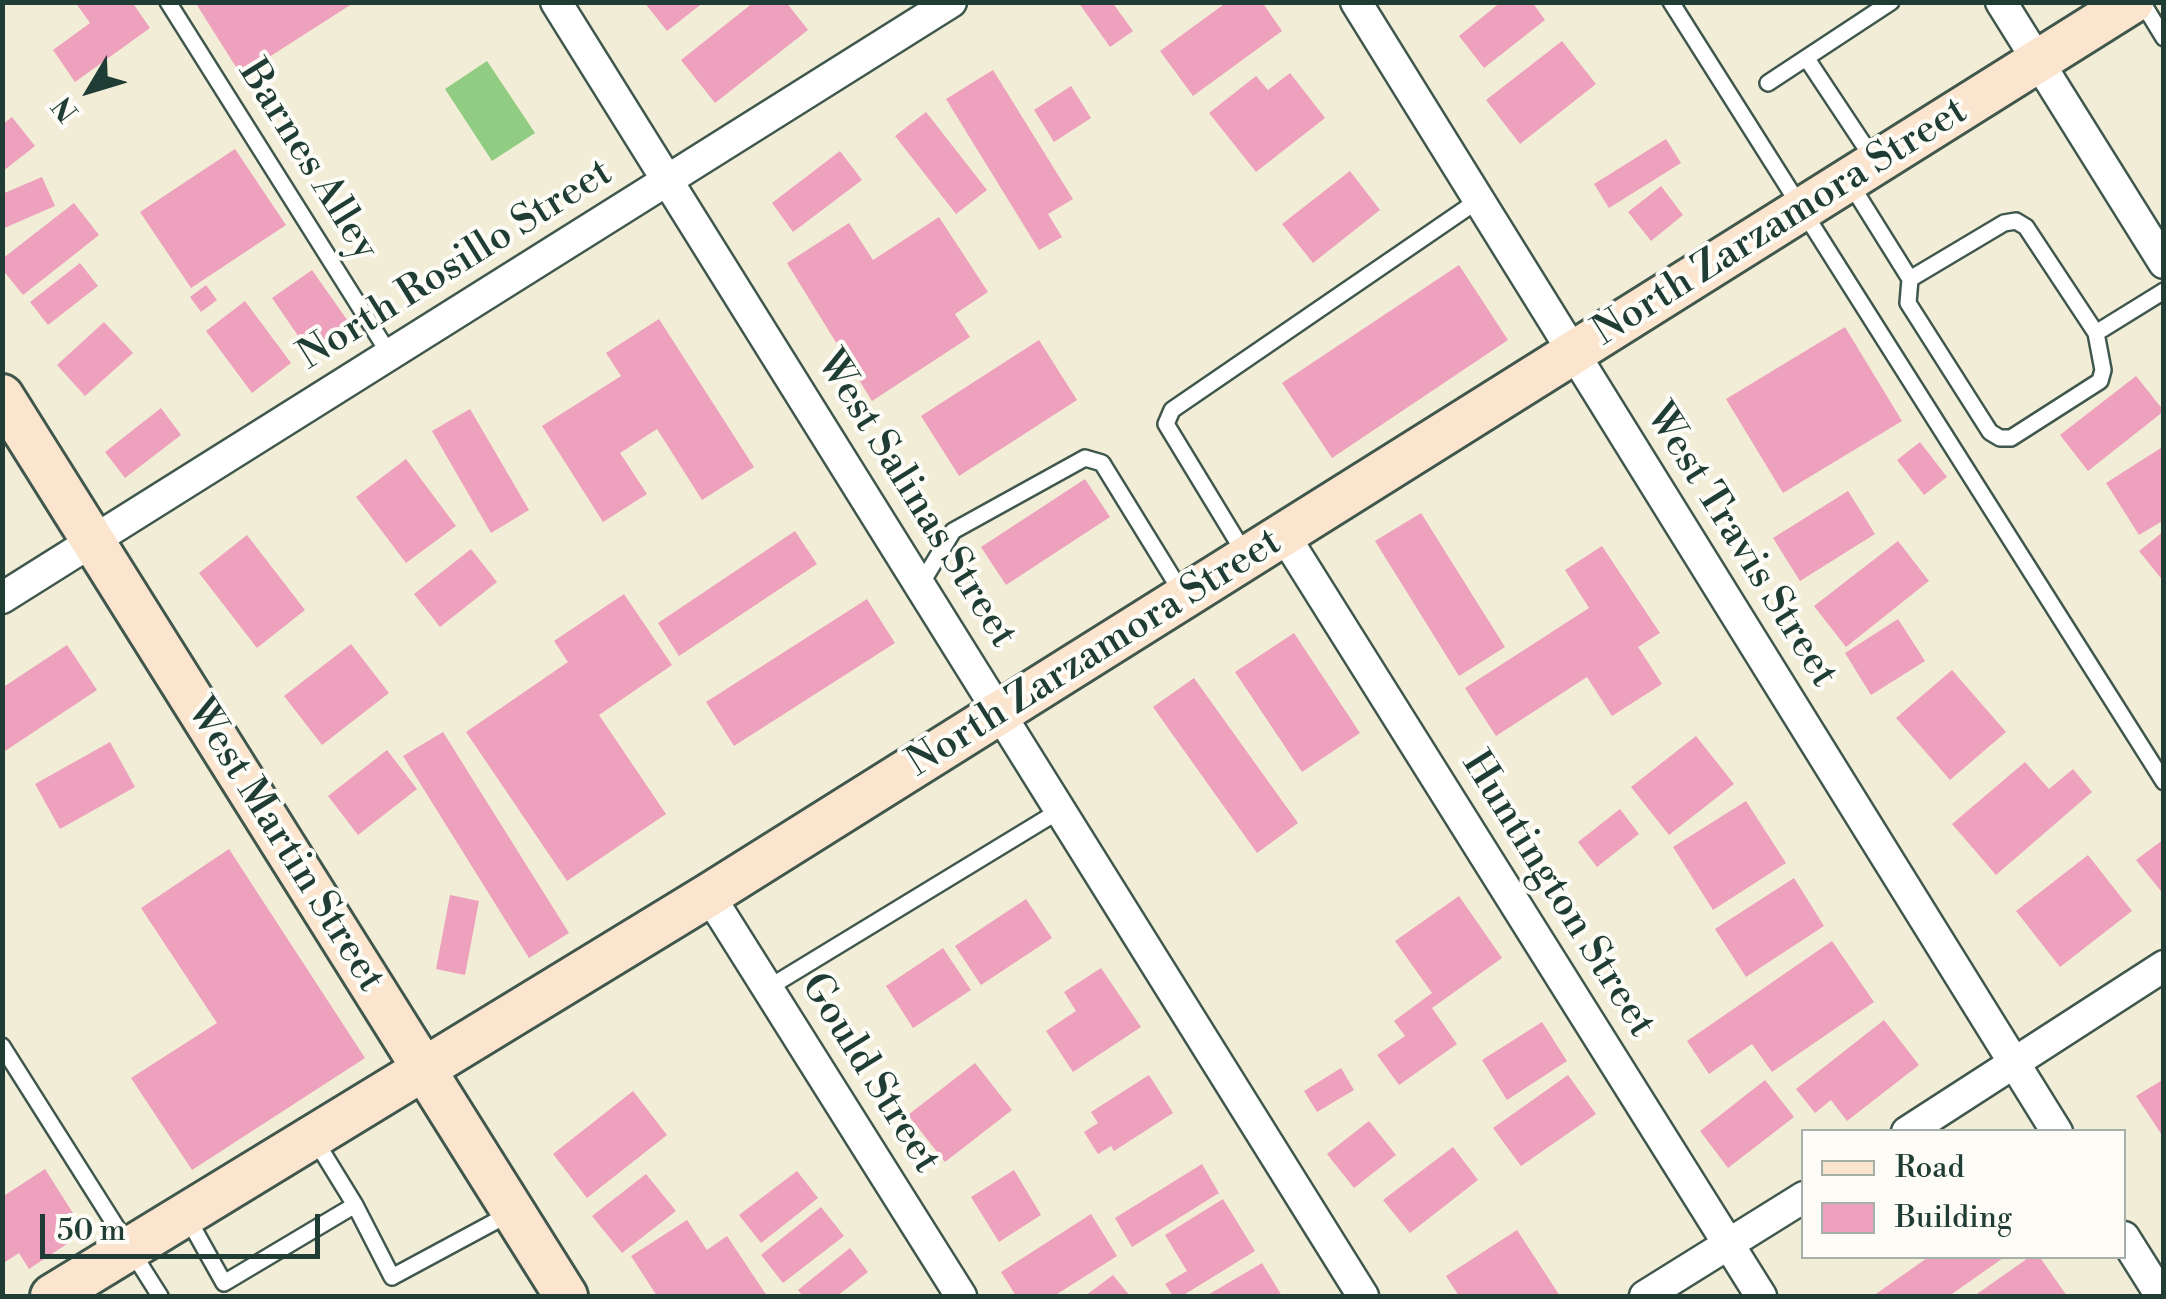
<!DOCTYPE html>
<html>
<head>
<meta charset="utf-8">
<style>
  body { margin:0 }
  #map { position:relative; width:2166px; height:1299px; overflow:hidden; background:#f2edd7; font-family:"Libre Bodoni",serif }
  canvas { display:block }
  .frame { position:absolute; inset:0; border:5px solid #1f3d34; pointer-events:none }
  .legend { position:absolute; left:1801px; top:1129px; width:325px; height:130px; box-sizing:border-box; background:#fdfcf7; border:2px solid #a4b0a9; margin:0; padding:12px 18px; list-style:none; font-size:30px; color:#1f3d34 }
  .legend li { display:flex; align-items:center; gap:20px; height:50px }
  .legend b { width:50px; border:2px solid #a4b0a9 }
  .north { position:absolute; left:40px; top:40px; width:100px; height:100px; -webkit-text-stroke:8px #fdfcf7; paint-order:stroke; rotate:232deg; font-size:28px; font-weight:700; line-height:40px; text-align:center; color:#1f3d34 }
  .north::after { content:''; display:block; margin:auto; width:35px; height:45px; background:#1f3d34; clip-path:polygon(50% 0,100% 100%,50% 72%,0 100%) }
  .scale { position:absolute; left:40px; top:1214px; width:280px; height:45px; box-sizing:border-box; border:5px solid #1f3d34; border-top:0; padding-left:12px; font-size:30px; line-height:35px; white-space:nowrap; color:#1f3d34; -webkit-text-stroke:8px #fdfcf7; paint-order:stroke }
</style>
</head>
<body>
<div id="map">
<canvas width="2166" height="1299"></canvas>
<div class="frame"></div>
<ul class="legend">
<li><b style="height:12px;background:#fbe5cf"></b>Road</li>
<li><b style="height:28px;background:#eea1bc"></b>Building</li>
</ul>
<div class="north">N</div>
<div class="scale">50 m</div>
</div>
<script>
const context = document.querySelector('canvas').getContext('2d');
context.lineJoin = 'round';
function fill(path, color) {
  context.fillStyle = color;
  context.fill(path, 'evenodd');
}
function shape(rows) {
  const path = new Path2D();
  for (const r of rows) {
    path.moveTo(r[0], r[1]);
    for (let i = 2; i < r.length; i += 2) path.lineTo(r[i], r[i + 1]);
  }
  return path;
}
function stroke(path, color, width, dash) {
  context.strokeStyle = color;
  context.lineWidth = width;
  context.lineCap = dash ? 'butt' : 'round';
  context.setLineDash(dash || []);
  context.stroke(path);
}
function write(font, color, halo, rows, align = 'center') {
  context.font = font + ' "Libre Bodoni",serif';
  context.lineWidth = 8;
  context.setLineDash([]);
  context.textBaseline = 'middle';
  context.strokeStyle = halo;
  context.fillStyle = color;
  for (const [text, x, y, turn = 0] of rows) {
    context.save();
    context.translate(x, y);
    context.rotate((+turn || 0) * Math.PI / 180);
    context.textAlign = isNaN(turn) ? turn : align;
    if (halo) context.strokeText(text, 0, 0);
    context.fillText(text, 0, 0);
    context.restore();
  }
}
fill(shape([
  [487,61,535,133,492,161,445,89]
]), '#90cd82');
fill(shape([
  [75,2,132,2,150,28,75,82,53,50,90,23],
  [195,2,355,2,241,75],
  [644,2,704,2,667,31],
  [754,2,786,2,808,30,715,103,681,60],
  [1078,2,1112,2,1133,31,1110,47],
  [1227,2,1262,2,1282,31,1193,96,1160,51],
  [1501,2,1532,2,1545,20,1484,68,1459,36],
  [1562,41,1596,84,1520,144,1486,100],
  [993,70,1073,199,1048,214,1062,237,1039,250,946,99],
  [1290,73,1325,118,1256,172,1209,113,1256,76,1268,90],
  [1071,86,1091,118,1054,142,1034,110],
  [926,112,987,190,956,214,895,136],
  [12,117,35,146,2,172,2,125],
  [1666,139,1681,163,1609,208,1594,184],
  [235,149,286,225,191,288,140,212],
  [840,151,862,180,793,232,772,203],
  [1350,171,1380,210,1313,263,1282,224],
  [42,177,55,206,2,229,2,194],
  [1661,186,1683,215,1651,241,1628,212],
  [74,203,99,235,23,295,2,269,2,259],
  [939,217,988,292,955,314,970,337,872,401,787,263,849,223,873,260],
  [80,263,98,286,48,325,30,302],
  [1459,265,1508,340,1332,458,1282,383],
  [312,270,350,324,310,353,272,298],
  [206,285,217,300,201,312,190,297],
  [245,301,291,363,252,393,206,331],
  [659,319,754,467,702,500,657,429,620,453,647,494,603,522,542,426,621,376,606,353],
  [104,322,133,353,85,396,57,365],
  [1845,327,1902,421,1783,493,1726,399],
  [1039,340,1077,400,959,476,921,416],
  [2136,376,2164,411,2088,471,2060,435],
  [161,408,181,435,125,478,105,452],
  [470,409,529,510,491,533,432,431],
  [1920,442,1947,477,1924,495,1897,460],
  [2164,446,2164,520,2139,535,2106,483],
  [406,459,456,526,406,563,356,497],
  [1085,479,1110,517,1006,585,981,547],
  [1848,491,1875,534,1800,581,1773,538],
  [1421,513,1505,647,1459,676,1375,541],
  [795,531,817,564,679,656,658,623],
  [2164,531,2164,582,2139,551],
  [247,535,305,610,257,648,199,573],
  [1898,541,1929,581,1846,647,1814,606],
  [1602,546,1660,633,1638,647,1662,684,1612,716,1587,677,1496,736,1465,688,1589,608,1565,570],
  [471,549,497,582,440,627,414,594],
  [624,594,672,665,599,715,666,814,567,881,466,732,568,662,554,641],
  [867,599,895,643,734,746,706,702],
  [1898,619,1925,661,1871,695,1845,653],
  [1294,633,1360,733,1302,772,1235,672],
  [351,644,389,693,322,745,284,696],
  [67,645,97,690,2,753,2,688],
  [1952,670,2006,732,1950,780,1896,718],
  [1194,678,1298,823,1257,853,1153,707],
  [443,732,569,933,529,958,403,756],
  [1696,736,1734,784,1669,835,1631,787],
  [110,742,135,787,60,829,35,784],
  [387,750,417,789,358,835,328,796],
  [2025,762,2049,789,2073,769,2092,792,1996,875,1952,824],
  [1746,801,1786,863,1713,910,1673,847],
  [1620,809,1639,834,1597,867,1578,842],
  [2164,839,2164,895,2136,860],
  [229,849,365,1058,192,1170,131,1078,217,1023,141,908],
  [2088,855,2132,911,2060,967,2016,911],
  [1794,878,1824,926,1746,977,1715,929],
  [450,895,479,901,465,975,436,969],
  [1459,896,1502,958,1432,1008,1457,1044,1399,1085,1377,1055,1405,1036,1394,1021,1432,993,1395,941],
  [1026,899,1052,938,981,985,955,946],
  [1832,941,1874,1002,1772,1072,1752,1044,1709,1074,1687,1041],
  [943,948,971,990,913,1028,886,986],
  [1101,968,1141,1027,1073,1072,1046,1031,1076,1011,1064,992],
  [1884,1020,1919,1065,1847,1121,1831,1100,1815,1113,1796,1089],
  [1542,1022,1567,1061,1507,1100,1482,1060],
  [975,1063,1012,1110,945,1162,908,1115],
  [1341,1068,1354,1090,1317,1112,1304,1091],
  [1149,1075,1173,1113,1114,1151,1111,1146,1098,1154,1084,1132,1098,1123,1091,1112],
  [1568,1075,1596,1114,1521,1166,1493,1128],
  [2164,1079,2164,1138,2136,1096],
  [1765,1080,1794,1117,1728,1168,1700,1131],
  [633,1091,667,1135,587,1198,553,1154],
  [1369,1121,1396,1155,1354,1188,1327,1154],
  [1453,1147,1478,1180,1410,1233,1383,1200],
  [1202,1164,1219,1193,1132,1247,1115,1218],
  [45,1169,85,1232,29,1269,19,1253,2,1264,2,1197],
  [1014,1170,1041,1215,999,1242,971,1197],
  [797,1171,818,1198,761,1243,739,1215],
  [646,1174,676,1211,622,1253,592,1216],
  [1223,1199,1255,1251,1182,1296,1173,1296,1165,1284,1187,1271,1165,1235],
  [821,1207,844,1236,783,1283,761,1255],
  [1091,1214,1117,1256,1054,1296,1016,1296,1001,1272],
  [687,1220,707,1250,727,1236,767,1296,657,1296,631,1256],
  [1517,1230,1560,1296,1459,1296,1446,1276],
  [850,1248,868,1272,837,1296,803,1296,798,1290],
  [1930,1256,2006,1256,1949,1296,1873,1296],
  [2031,1256,2039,1256,2067,1296,1974,1296],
  [1262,1263,1282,1296,1206,1296],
  [1113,1275,1130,1296,1085,1296]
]), '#eea1bc');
const lane = shape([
  [168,2,390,355],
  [1671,2,2164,782],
  [2142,2,2164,38],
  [1807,59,1874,160],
  [1768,83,1891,2],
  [1850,183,1910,279,2004,223,2016,221,2026,227,2096,333,2164,291],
  [1910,279,1908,303,1990,432,2000,438,2011,438,2100,381,2103,370,2096,333],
  [1245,554,1166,424,1172,410,1480,199],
  [921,584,953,531,1085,458,1102,463,1182,593],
  [768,988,1062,809],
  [2,1046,160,1296],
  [315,1140,355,1205],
  [187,1217,224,1283,355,1205,392,1277,509,1214]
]);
const street = shape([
  [556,2,1363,1296],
  [1356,2,2057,1132],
  [2001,2,2164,263],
  [1284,535,1761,1296],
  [2,598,951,2],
  [709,895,961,1296],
  [1907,1132,2164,966],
  [2124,1237,2161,1296],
  [1645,1296,1804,1197]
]);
const secondary = shape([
  [2,396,566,1296],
  [52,1296,709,895,2132,2]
]);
stroke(lane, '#3f574c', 20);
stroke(street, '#3f574c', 35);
stroke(secondary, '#3f574c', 48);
stroke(lane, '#fff', 15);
stroke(street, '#fff', 30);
stroke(secondary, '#fbe5cf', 42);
write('40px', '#1f3d34', '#fdfcf7', [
  ["Barnes Alley",307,161,58],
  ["North Zarzamora Street",1781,223,-32],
  ["North Rosillo Street",456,266,-32],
  ["West Salinas Street",915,500,58],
  ["West Travis Street",1740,546,58],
  ["North Zarzamora Street",1095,654,-32],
  ["West Martin Street",284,846,58],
  ["Huntington Street",1557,895,58],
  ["Gould Street",869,1074,58]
]);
</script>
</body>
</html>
